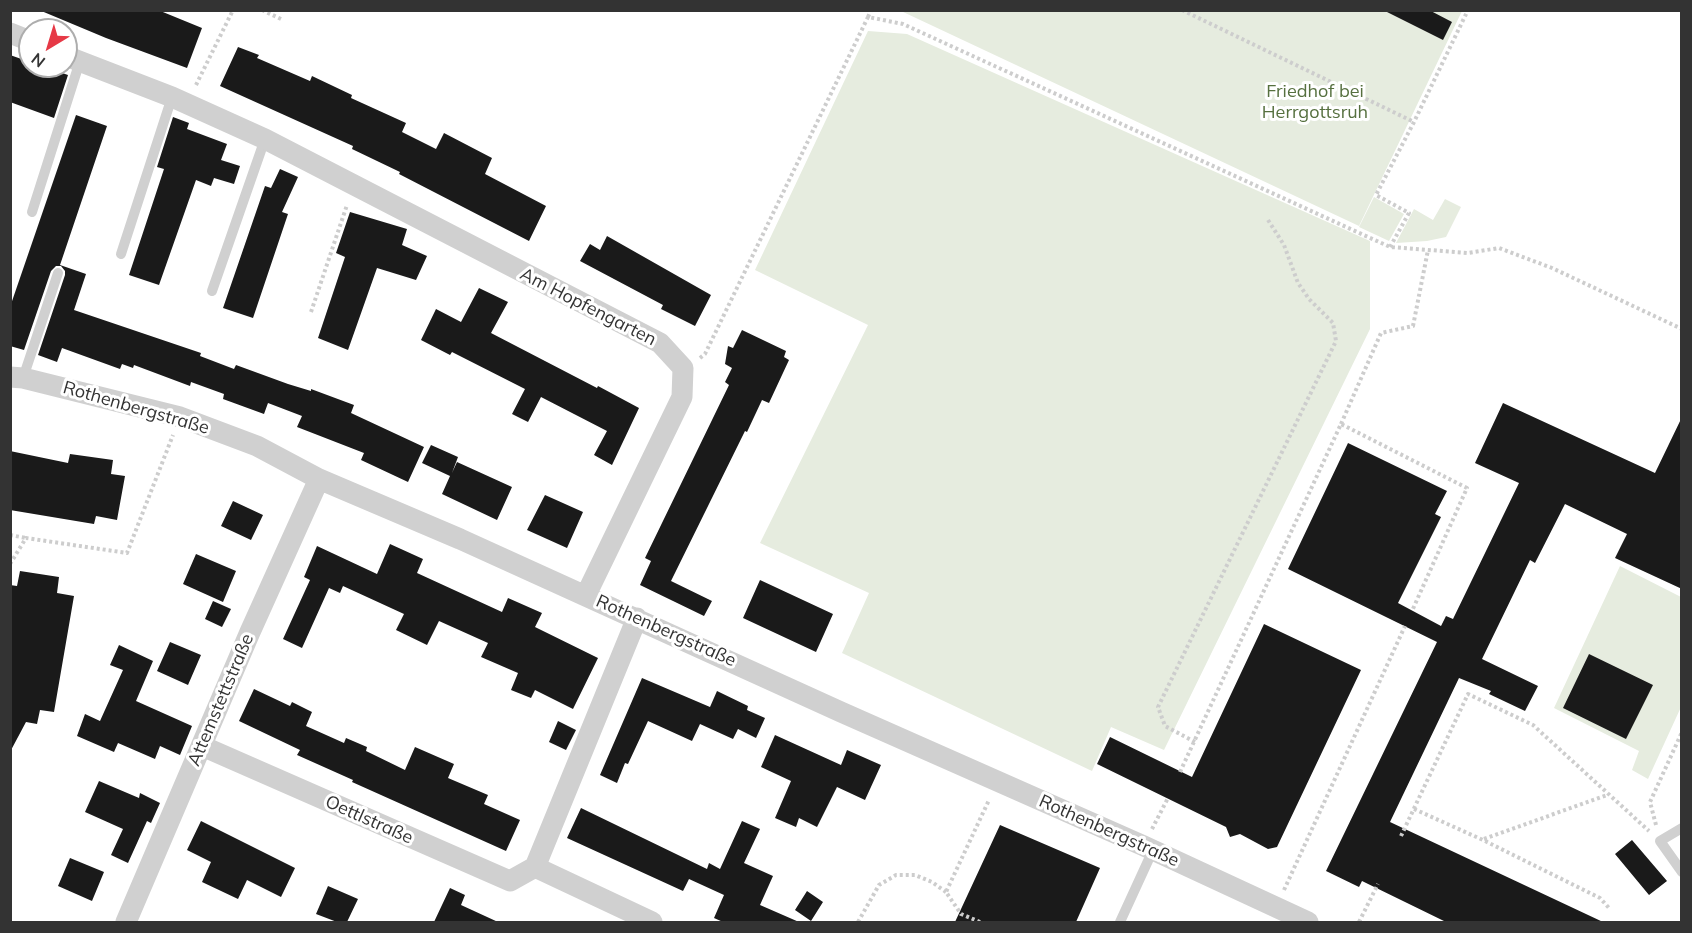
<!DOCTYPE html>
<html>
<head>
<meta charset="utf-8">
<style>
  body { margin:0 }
  #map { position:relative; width:1692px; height:933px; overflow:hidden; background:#fff; font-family:Mulish,sans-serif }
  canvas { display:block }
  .frame { position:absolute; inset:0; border:12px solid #333; pointer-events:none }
  .north { position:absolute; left:18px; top:18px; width:60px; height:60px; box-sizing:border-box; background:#fff; border:2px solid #adadad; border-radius:50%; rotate:218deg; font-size:16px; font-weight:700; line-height:24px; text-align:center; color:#333 }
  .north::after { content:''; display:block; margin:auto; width:21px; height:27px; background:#e63946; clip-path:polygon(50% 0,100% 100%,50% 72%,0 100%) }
</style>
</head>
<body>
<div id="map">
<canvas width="1692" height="933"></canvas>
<div class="frame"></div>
<div class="north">N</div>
</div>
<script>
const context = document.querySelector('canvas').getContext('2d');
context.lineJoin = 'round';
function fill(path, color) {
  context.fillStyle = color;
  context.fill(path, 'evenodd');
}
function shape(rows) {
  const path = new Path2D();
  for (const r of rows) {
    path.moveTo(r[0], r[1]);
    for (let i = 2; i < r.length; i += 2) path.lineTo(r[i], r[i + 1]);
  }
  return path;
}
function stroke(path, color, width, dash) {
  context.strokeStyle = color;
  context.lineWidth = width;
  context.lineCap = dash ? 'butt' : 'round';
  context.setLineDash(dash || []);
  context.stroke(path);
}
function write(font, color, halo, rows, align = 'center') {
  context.font = font + ' Mulish,sans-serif';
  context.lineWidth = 6;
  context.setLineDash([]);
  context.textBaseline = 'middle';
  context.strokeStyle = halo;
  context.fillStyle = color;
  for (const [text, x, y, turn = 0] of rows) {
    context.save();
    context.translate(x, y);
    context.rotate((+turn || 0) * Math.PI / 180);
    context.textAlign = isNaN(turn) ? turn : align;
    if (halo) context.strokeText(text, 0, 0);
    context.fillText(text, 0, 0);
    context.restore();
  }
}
fill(shape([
  [901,11,1462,11,1359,226],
  [868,31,907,34,1370,241,1370,329,1164,750,1111,727,1092,771,842,653,869,593,760,543,868,325,755,270],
  [1374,197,1404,214,1389,241,1359,227],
  [1445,199,1461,207,1446,237,1427,241,1396,243,1414,209,1433,220],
  [1620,566,1681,597,1681,707,1648,779,1632,770,1639,751,1554,708]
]), '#e6ecdf');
fill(shape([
  [39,10,158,10,202,28,187,68,106,38],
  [1383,10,1429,10,1452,22,1443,40],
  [238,47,259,55,257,58,310,81,312,76,352,95,351,98,406,123,402,132,436,149,444,133,492,158,485,174,546,206,529,241,399,174,400,172,352,149,353,146,220,86],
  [10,55,30,62,30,66,42,66,68,75,54,118,10,102],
  [76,115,107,126,60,265,86,274,74,310,201,353,200,356,234,369,236,365,288,384,311,391,311,389,354,405,351,413,424,447,408,482,361,460,364,453,297,427,302,416,268,403,264,414,223,399,224,394,191,382,190,386,134,365,133,368,122,364,120,369,62,348,57,362,38,355,65,275,65,271,61,266,56,266,51,271,24,350,10,346,10,307],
  [173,117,189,123,187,129,227,144,221,160,240,166,234,184,214,178,211,186,196,180,159,285,129,275,164,169,157,167],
  [280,169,298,177,282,212,288,214,253,318,223,308,265,186,271,188],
  [350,212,407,229,402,245,427,256,416,280,377,268,348,350,318,338,345,257,336,253],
  [607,236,711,295,695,326,661,309,663,305,580,261,590,244,600,250],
  [479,288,508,302,491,333,597,388,598,386,639,408,612,465,594,455,607,431,541,397,528,422,512,414,525,389,452,352,450,355,421,340,436,309,461,322],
  [742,330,786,351,784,357,789,360,769,403,762,400,747,432,745,431,671,581,712,601,704,616,640,585,651,561,645,558,729,385,725,382,732,368,725,364,728,346,733,348],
  [1503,403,1655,473,1682,417,1682,589,1615,558,1627,534,1565,504,1535,563,1530,560,1482,659,1538,686,1525,711,1489,694,1491,691,1459,678,1390,822,1603,922,1446,922,1362,881,1359,887,1326,871,1437,642,1288,569,1348,443,1447,491,1435,514,1441,517,1398,603,1441,626,1446,616,1453,619,1519,483,1475,463],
  [431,445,458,457,452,473,457,462,512,487,497,520,442,494,450,476,422,463],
  [10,451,68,463,70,454,113,460,111,474,125,476,117,520,96,516,94,524,10,510],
  [545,495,583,512,567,548,527,530],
  [233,501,263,515,251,540,221,526],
  [390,544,423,559,417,573,502,612,508,598,542,613,535,627,598,658,573,709,535,690,531,698,511,690,518,673,481,657,488,643,439,621,427,645,396,630,404,614,343,586,340,593,329,588,302,648,283,639,310,580,304,577,317,546,377,574],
  [196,554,236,571,223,602,183,584],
  [20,571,59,577,57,593,74,596,54,712,40,710,37,724,26,722,10,752,10,585,17,586],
  [760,580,833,614,816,652,743,618],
  [213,601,231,609,222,627,205,619],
  [1264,624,1361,670,1277,847,1268,849,1240,834,1230,837,1226,827,1097,764,1110,737,1192,777],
  [170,642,201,655,188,685,157,671],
  [119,645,153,661,136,701,192,726,180,755,160,746,155,759,118,743,114,752,77,736,85,714,100,721,123,670,110,665],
  [1589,654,1653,685,1626,739,1563,708],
  [642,678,710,707,717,691,748,706,747,710,765,718,756,738,738,729,733,739,700,724,692,741,648,721,628,764,625,763,617,783,600,775],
  [254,689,290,706,292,702,312,712,306,726,344,743,346,738,367,747,366,751,405,770,415,747,454,764,448,778,488,795,484,804,520,820,506,851,352,782,353,780,297,755,300,750,239,721],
  [558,721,576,730,566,750,549,742],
  [775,735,841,765,847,750,881,765,865,800,837,787,817,827,799,818,796,827,775,818,791,781,761,767],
  [99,781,139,798,140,793,160,803,151,823,147,821,128,863,111,855,123,829,85,812],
  [581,808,707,869,709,863,720,869,742,821,760,829,744,863,773,876,760,905,799,922,723,922,714,918,724,895,689,879,683,891,567,838],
  [201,821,295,868,281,897,247,880,238,899,202,882,211,862,187,850],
  [1000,825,1100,868,1076,922,955,922],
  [1632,840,1667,881,1649,895,1615,854],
  [70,858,104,872,92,901,58,886],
  [328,886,358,899,347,922,337,922,316,914],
  [450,888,465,895,461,905,498,922,434,922],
  [807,891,823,902,811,921,795,910]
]), '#1a1a1a');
stroke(shape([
  [262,10,281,19],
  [1182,10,1414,122],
  [868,17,871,10],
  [196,85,233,10],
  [1390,247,1409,213,1376,195,1414,122,1468,10],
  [311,312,347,205],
  [700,358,705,354,868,17,903,24,1390,247,1468,253,1499,248,1552,268,1682,329],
  [1341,424,1381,333,1413,326,1428,250],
  [10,535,26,538],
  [10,564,26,538,127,553,173,435],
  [1195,742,1165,726,1158,707,1336,341,1333,323,1309,299,1298,283,1284,245,1268,220],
  [1180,772,1341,424,1467,488,1412,611],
  [1414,809,1483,840,1600,898,1609,908],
  [1656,825,1650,802,1682,732],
  [1152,829,1168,798],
  [1401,836,1468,694,1533,725,1649,831],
  [1484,839,1607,795],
  [1284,890,1405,626],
  [858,922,879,885,896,875,915,875,932,882,946,892],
  [980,922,961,914,946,892,989,800],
  [1359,922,1378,884]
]), '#cdcdcd', 4, [3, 3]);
stroke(shape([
  [32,212,80,61],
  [121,254,172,97],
  [212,291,265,139],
  [23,378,58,273],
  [1682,828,1660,841,1682,872],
  [1120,922,1153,850]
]), '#d0d0d0', 10);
stroke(shape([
  [10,33,30,41],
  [66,56,172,97,265,139,660,343,683,368,682,397,586,595],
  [10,377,23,378,180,417,257,446,319,479,460,539,841,712,1144,846,1308,922],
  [202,746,510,881,535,867,652,922],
  [535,867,637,618],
  [126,922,250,632,319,479]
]), '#d0d0d0', 21);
write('18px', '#56703f', '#fff', [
  ["Friedhof bei",1315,92],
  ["Herrgottsruh",1315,113]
]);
write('18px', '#333', '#fff', [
  ["Am Hopfengarten",588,307,27],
  ["Rothenbergstraße",136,408,16],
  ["Rothenbergstraße",666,631,24],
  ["Attemstettstraße",221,700,-67],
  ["Oettlstraße",369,820,24],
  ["Rothenbergstraße",1109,831,24]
]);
</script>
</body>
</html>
